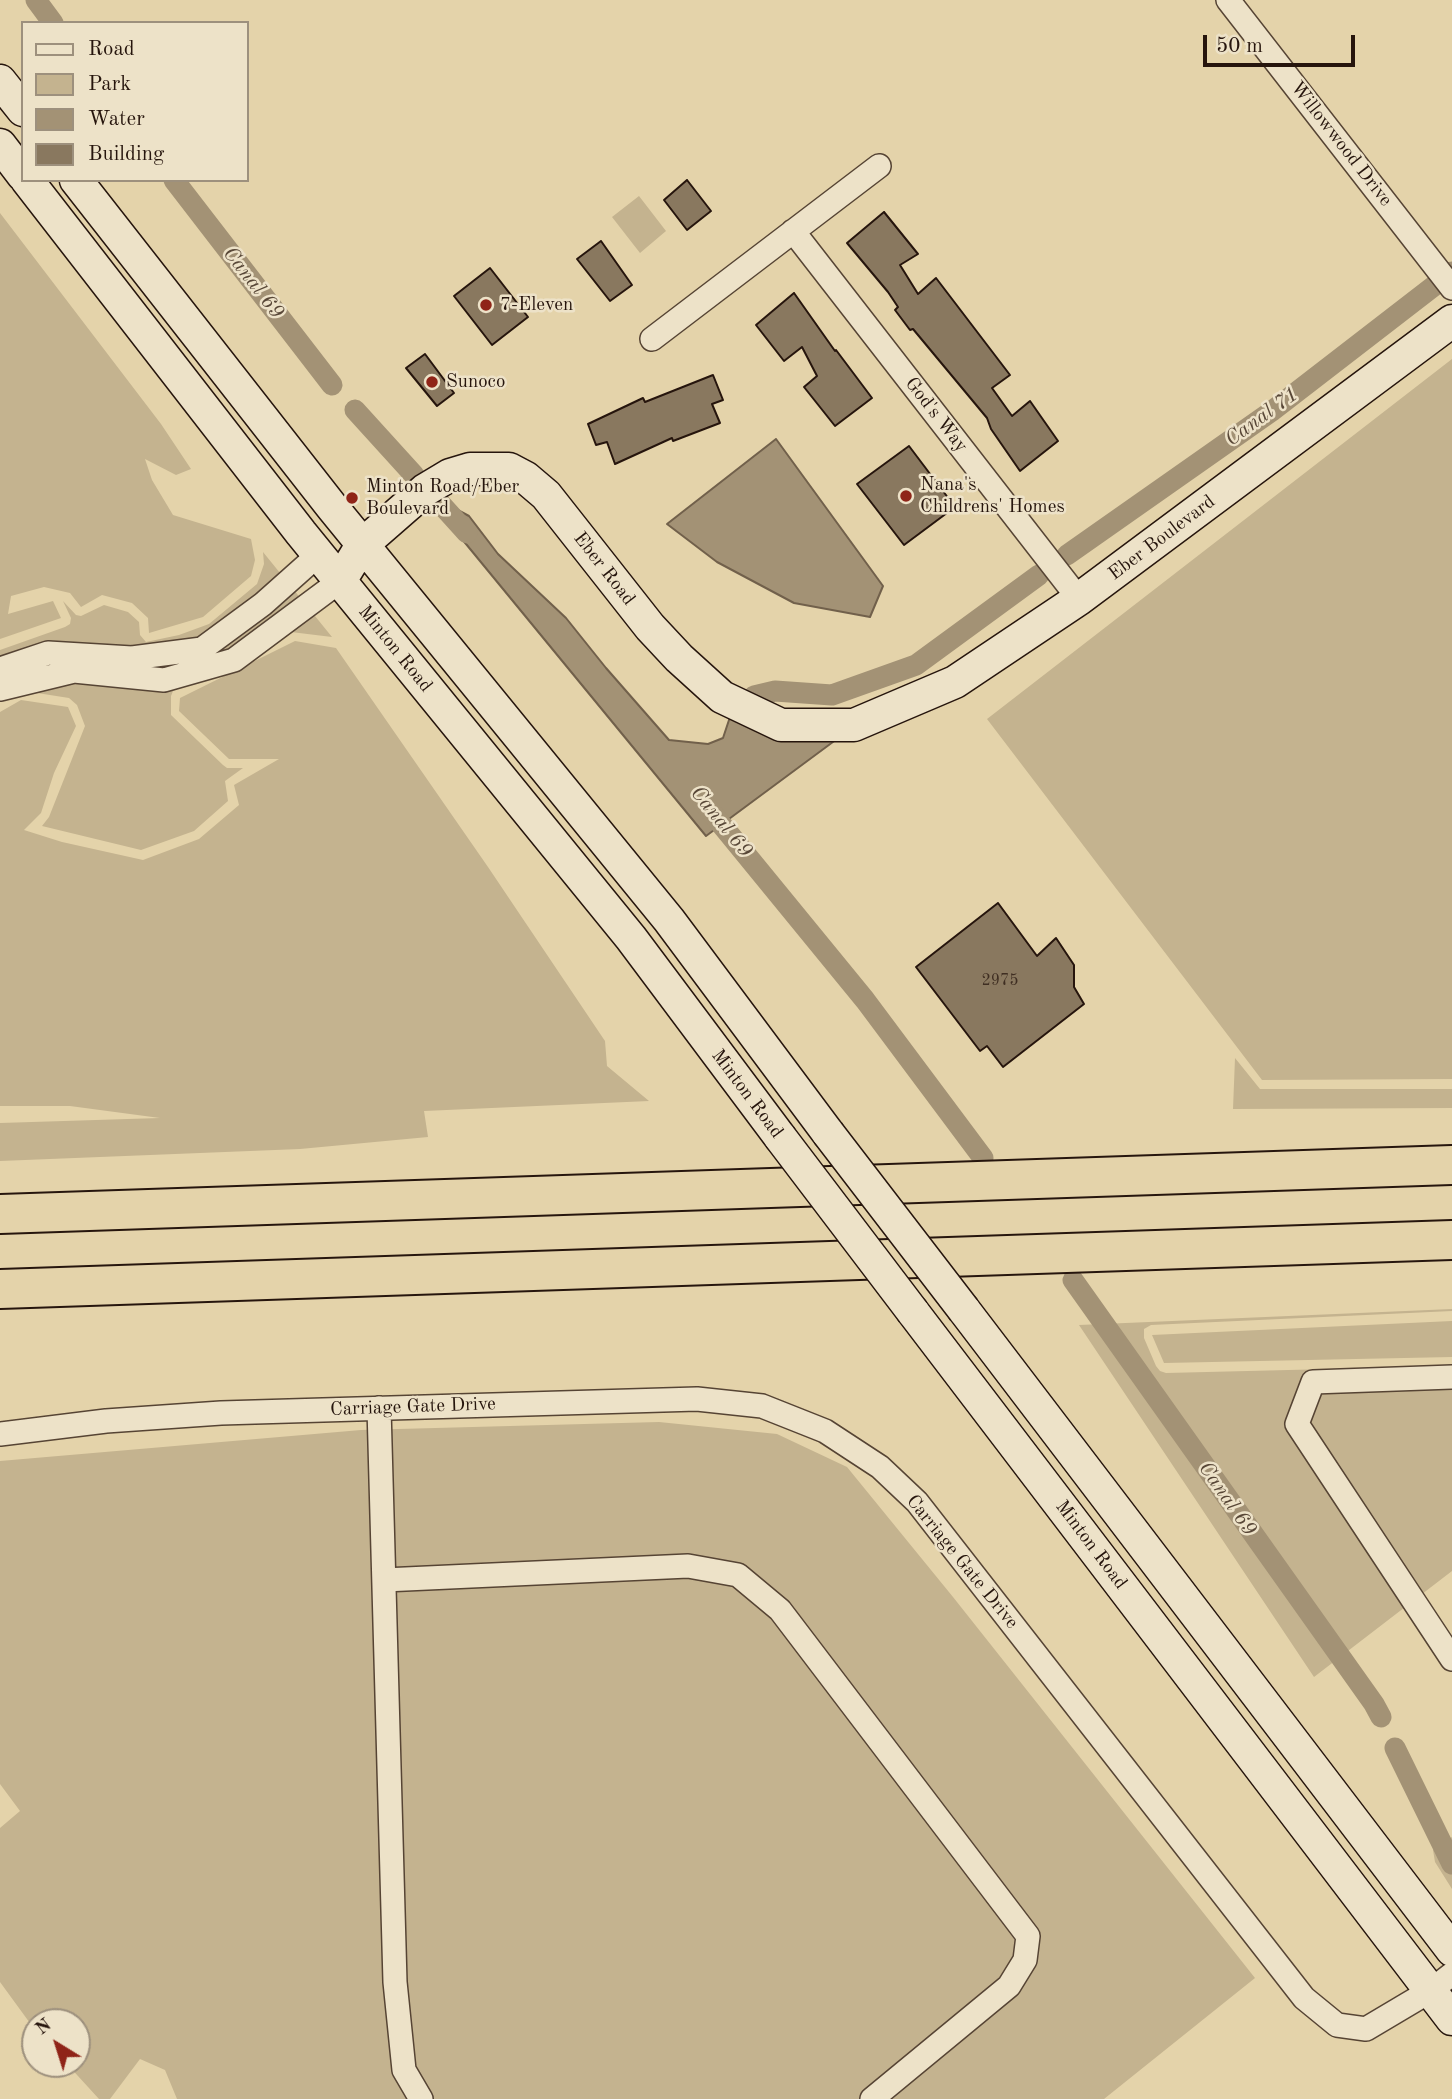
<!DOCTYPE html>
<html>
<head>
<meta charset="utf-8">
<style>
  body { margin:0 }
  #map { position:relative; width:1452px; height:2099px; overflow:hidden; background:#e4d3aa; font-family:"Old Standard TT",serif }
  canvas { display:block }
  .legend { position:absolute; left:21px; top:21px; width:228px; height:161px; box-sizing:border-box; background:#ede2c8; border:2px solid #9d907d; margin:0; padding:9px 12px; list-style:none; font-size:21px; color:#26150d }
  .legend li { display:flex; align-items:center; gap:14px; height:35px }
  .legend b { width:35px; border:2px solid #9d907d }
  .north { position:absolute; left:21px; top:2008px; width:70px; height:70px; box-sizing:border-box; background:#ede2c8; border:2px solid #9d907d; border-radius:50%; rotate:322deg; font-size:19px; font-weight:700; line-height:28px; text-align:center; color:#26150d }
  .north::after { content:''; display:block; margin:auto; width:24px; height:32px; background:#8f2418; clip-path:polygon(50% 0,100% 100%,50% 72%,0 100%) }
  .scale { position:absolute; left:1203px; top:35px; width:152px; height:32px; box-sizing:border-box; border:4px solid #26150d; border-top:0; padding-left:9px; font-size:21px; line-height:24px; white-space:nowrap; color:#26150d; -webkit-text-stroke:5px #ede2c8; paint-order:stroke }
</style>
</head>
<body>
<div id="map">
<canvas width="1452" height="2099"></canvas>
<ul class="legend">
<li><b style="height:9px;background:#ede2c8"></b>Road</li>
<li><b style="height:19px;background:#c4b38f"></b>Park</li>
<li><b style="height:19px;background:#a39275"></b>Water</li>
<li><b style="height:19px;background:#89785f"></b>Building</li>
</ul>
<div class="north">N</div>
<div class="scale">50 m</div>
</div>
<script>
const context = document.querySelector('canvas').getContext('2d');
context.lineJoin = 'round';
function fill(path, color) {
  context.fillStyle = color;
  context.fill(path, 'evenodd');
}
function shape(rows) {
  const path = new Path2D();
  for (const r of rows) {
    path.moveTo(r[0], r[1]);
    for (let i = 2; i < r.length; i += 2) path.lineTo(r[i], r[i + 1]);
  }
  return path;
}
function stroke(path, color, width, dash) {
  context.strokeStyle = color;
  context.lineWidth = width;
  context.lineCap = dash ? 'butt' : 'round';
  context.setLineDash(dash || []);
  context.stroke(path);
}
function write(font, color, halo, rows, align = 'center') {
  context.font = font + ' "Old Standard TT",serif';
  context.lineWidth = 5;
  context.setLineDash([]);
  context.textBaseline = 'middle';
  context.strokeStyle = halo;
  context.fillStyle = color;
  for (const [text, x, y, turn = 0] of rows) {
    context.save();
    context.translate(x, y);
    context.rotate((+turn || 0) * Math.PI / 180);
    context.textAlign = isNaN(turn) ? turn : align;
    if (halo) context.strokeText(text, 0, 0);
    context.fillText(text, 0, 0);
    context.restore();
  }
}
fill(shape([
  [639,196,666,231,640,253,612,217],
  [0,213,161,424,191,469,176,475,145,459,152,480,173,515,251,539,255,560,251,576,203,617,149,633,148,618,132,603,102,595,81,607,70,593,44,587,11,596,8,614,53,601,61,618,0,639],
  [1452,359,1452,1079,1262,1080,987,719],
  [263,552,332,637,291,632,173,691,171,696,171,715,223,765,227,768,243,768,225,781,228,801,194,831,141,850,42,826,49,817,85,726,77,705,69,698,18,690,0,701,0,650,65,627,70,624,71,618,63,601,76,615,81,616,104,605,128,612,139,622,140,635,146,642,179,635,209,624,257,584,264,564],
  [295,641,336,648,488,867,605,1041,607,1066,649,1101,424,1111,428,1137,300,1149,0,1161,0,1123,160,1118,70,1106,0,1106,0,712,21,700,68,707,76,726,54,773,41,813,24,830,62,842,143,860,199,839,239,805,234,785,279,759,229,759,179,711,180,698],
  [1235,1058,1260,1089,1452,1089,1452,1108,1233,1109],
  [1452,1309,1452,1311,1151,1325,1144,1329,1144,1338,1156,1366,1160,1371,1166,1373,1452,1366,1452,1571,1314,1677,1079,1325],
  [1452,1321,1452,1357,1164,1363,1152,1335],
  [659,1422,777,1434,847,1467,953,1597,1255,1978,1104,2099,177,2099,165,2070,140,2059,110,2099,99,2099,67,2064,77,2064,77,2022,35,2022,35,2030,0,1982,0,1828,20,1811,0,1784,0,1461,361,1430],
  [1452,1837,1452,1889,1435,1862,1433,1850]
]), '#c4b38f');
const water = shape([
  [776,439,883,586,870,617,794,603,717,562,667,524,776,439],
  [454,508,469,516,498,554,566,618,606,668,669,740,708,744,723,738,731,714,841,736,706,836,443,516,454,508]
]);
fill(water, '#a39275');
stroke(water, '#71604b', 2);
stroke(shape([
  [36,0,53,23],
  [174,180,332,385],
  [355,410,414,475],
  [439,502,467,533],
  [1067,555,1272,411,1452,272],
  [754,696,775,691,832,695,916,665,1039,575],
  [703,802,865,1000,983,1158],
  [1073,1280,1374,1704,1381,1717],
  [1395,1748,1452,1864]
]), '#a39275', 21);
const building = shape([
  [687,180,711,211,687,230,664,200,687,180],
  [884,212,918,254,900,265,918,294,936,278,1010,375,992,388,1012,416,1030,401,1058,441,1020,471,991,429,987,418,913,329,910,330,895,310,898,307,888,292,847,243,884,212],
  [601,241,632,285,610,301,577,259,601,241],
  [490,268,528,317,492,345,454,296,490,268],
  [794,293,835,351,836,350,872,398,835,426,804,387,817,376,802,347,784,361,756,325,794,293],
  [425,354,454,393,437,406,406,368,425,354],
  [713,375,723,400,712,404,720,423,673,441,672,438,615,464,607,442,596,445,588,424,643,398,645,402,713,375],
  [909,446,955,507,904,545,857,484,909,446],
  [998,903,1037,956,1056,938,1074,965,1074,987,1084,1004,1003,1067,987,1046,980,1051,916,967,998,903]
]);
fill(building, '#89785f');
stroke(building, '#26150d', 2);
const street = shape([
  [1228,0,1452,288],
  [793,231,1079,599],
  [652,339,879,166],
  [0,669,48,653,132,658,202,649,263,604,318,555],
  [0,689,74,671,164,680,234,660,340,581],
  [1452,1377,1313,1382,1297,1424,1452,1659],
  [379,1408,395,1982,404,2070,421,2099],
  [0,1434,106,1421,221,1413,697,1399,762,1406,825,1431,880,1467,917,1502,1304,1998,1337,2025,1366,2029,1430,1991,1452,1974],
  [384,1580,688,1566,738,1575,780,1610,1028,1936,1025,1960,1009,1986,872,2099]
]);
const secondary = shape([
  [0,81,23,110],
  [0,145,23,175],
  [27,180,301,533,631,938,780,1137],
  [76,180,332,507,669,920,828,1133],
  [340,581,362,545,425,490,450,475,470,469,509,469,526,478,546,495,650,627,679,658,722,697,781,725,854,725,955,682,1079,599,1452,321],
  [964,1310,1452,1950],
  [913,1312,1452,2019]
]);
const highway = shape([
  [0,1214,1452,1165],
  [0,1289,1452,1240]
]);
stroke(street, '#564434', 26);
stroke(secondary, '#26150d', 35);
stroke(highway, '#26150d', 42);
stroke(street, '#ede2c8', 23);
stroke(secondary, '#ede2c8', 32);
stroke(highway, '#e4d3aa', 38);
const secondaryBridge = shape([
  [828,1133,964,1310],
  [780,1137,913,1312]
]);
stroke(secondaryBridge, '#26150d', 35, []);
stroke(secondaryBridge, '#ede2c8', 32);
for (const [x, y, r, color] of [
  [486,305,7,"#8f2418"],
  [432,382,7,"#8f2418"],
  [906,496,7,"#8f2418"],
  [352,498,7,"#8f2418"]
]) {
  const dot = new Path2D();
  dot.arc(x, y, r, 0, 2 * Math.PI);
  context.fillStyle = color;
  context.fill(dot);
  stroke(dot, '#ede2c8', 2.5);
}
write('16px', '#3f2e22', null, [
  ["2975",1000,981]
]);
write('19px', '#26150d', '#ede2c8', [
  ["Willowwood Drive",1341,144,52],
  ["God's Way",936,415,52],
  ["Eber Boulevard",1162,538,-37],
  ["Eber Road",604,569,52],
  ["Minton Road",395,649,51],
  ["Minton Road",747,1094,53],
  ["Carriage Gate Drive",413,1407,-2],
  ["Minton Road",1091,1545,53],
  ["Carriage Gate Drive",962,1562,51]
]);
write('19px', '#26150d', '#ede2c8', [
  ["7-Eleven",500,305],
  ["Sunoco",446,382],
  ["Nana's",920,485],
  ["Childrens' Homes",920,507],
  ["Minton Road/Eber",366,487],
  ["Boulevard",366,509]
], 'left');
write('italic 21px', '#584737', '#ede2c8', [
  ["Canal 69",253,283,52],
  ["Canal 71",1262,417,-36],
  ["Canal 69",721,822,51],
  ["Canal 69",1227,1499,55]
]);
</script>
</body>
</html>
